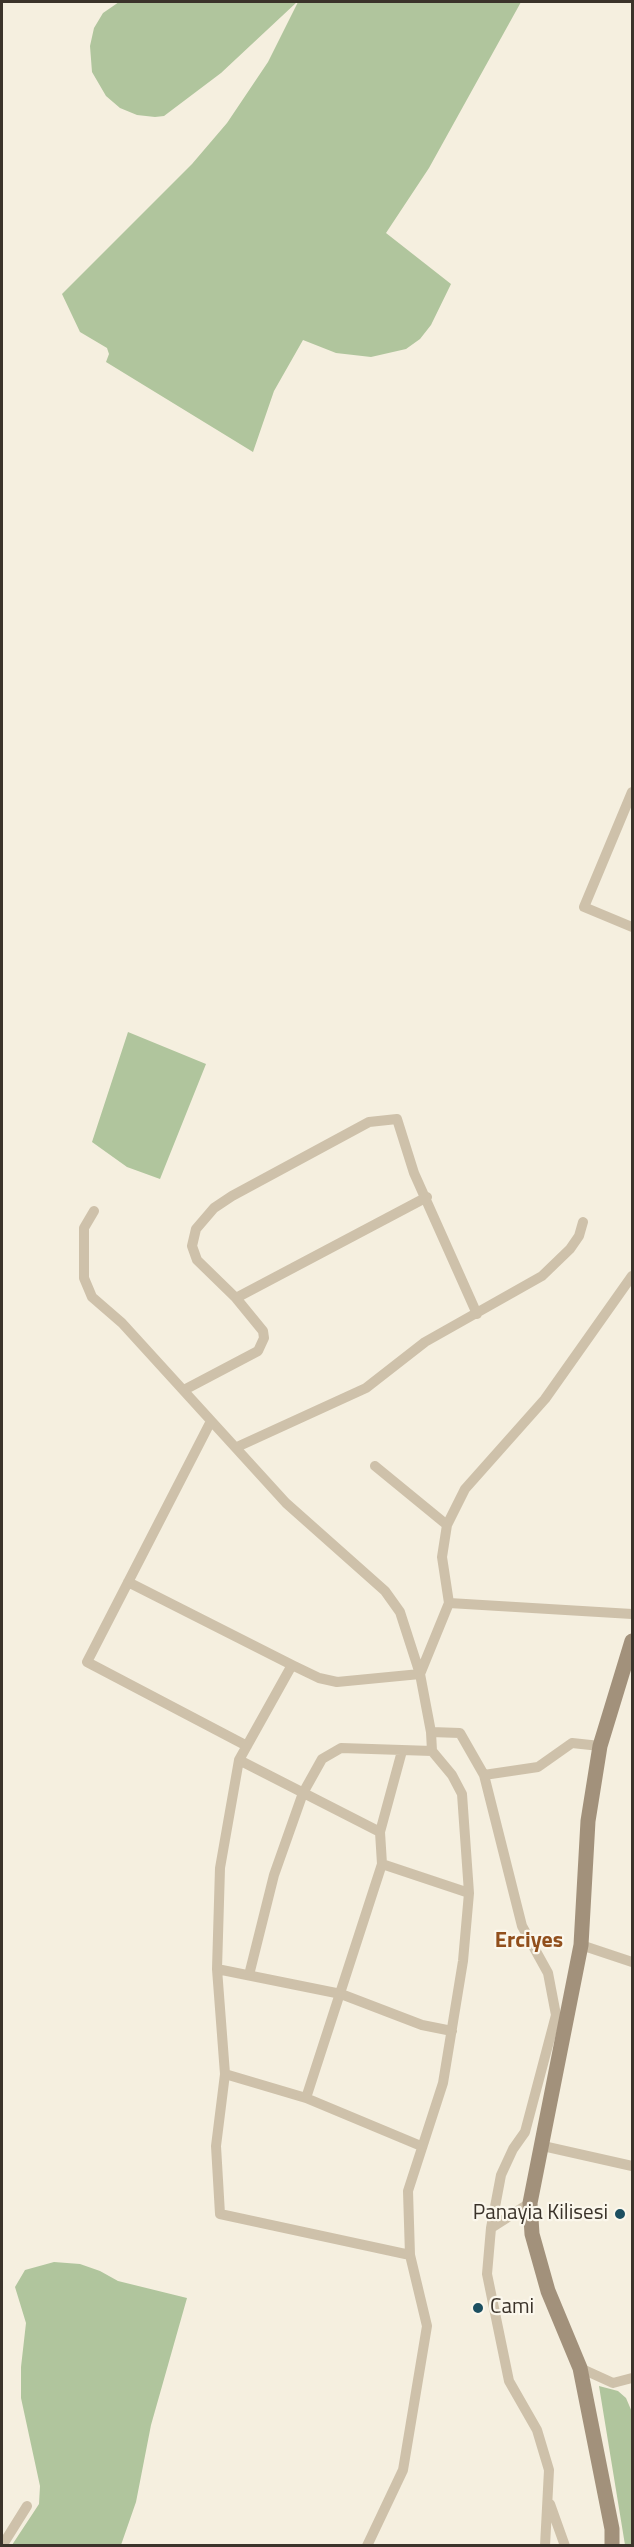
<!DOCTYPE html>
<html>
<head>
<meta charset="utf-8">
<style>
  body { margin:0 }
  #map { position:relative; width:634px; height:2547px; overflow:hidden; background:#f5efdf; font-family:"Titillium Web",sans-serif }
  canvas { display:block }
  .frame { position:absolute; inset:0; border:3px solid #3b332a; pointer-events:none }
</style>
</head>
<body>
<div id="map">
<canvas width="634" height="2547"></canvas>
<div class="frame"></div>
</div>
<script>
const context = document.querySelector('canvas').getContext('2d');
context.lineJoin = 'round';
function fill(path, color) {
  context.fillStyle = color;
  context.fill(path, 'evenodd');
}
function shape(rows) {
  const path = new Path2D();
  for (const r of rows) {
    path.moveTo(r[0], r[1]);
    for (let i = 2; i < r.length; i += 2) path.lineTo(r[i], r[i + 1]);
  }
  return path;
}
function stroke(path, color, width, dash) {
  context.strokeStyle = color;
  context.lineWidth = width;
  context.lineCap = dash ? 'butt' : 'round';
  context.setLineDash(dash || []);
  context.stroke(path);
}
function write(font, color, halo, rows, align = 'center') {
  context.font = font + ' "Titillium Web",sans-serif';
  context.lineWidth = 4.5;
  context.setLineDash([]);
  context.textBaseline = 'middle';
  context.strokeStyle = halo;
  context.fillStyle = color;
  for (const [text, x, y, turn = 0] of rows) {
    context.save();
    context.translate(x, y);
    context.rotate((+turn || 0) * Math.PI / 180);
    context.textAlign = isNaN(turn) ? turn : align;
    if (halo) context.strokeText(text, 0, 0);
    context.fillText(text, 0, 0);
    context.restore();
  }
}
fill(shape([
  [119,2,297,2,221,73,164,116,155,117,137,115,120,108,106,96,92,72,90,46,94,28,103,13],
  [298,2,521,2,429,168,386,233,451,284,431,325,420,339,406,349,371,357,336,353,303,340,274,391,253,452,106,362,109,354,107,348,80,332,62,294,192,164,227,123,268,62],
  [128,1032,206,1064,160,1179,127,1167,92,1142],
  [54,2262,80,2264,100,2271,118,2281,187,2298,151,2425,136,2502,121,2545,12,2545,39,2504,40,2486,21,2398,21,2367,26,2323,15,2287,25,2270],
  [599,2386,618,2391,626,2398,632,2412,632,2545,625,2545]
]), '#b0c59d');
stroke(shape([
  [632,792,584,907,632,927],
  [94,1211,84,1228,84,1278,92,1297,122,1323,286,1503,385,1591,400,1612,420,1674,337,1682,319,1678,292,1665,239,1760,220,1868,217,1969,225,2074,216,2146,220,2214,410,2255],
  [632,1276,545,1399,465,1489,447,1525,442,1557,449,1603,632,1614],
  [236,1298,427,1197],
  [184,1390,258,1351,264,1338,263,1331,236,1298,197,1260,192,1246,196,1229,214,1208,232,1196,369,1122,397,1119,414,1173,477,1314],
  [211,1421,87,1662,247,1746],
  [237,1447,366,1388,425,1342,542,1276,570,1249,579,1236,583,1222],
  [375,1466,447,1525],
  [128,1582,292,1665],
  [431,1732,460,1733,484,1775,522,1926,548,1973,556,2015,525,2132,513,2149,501,2175,491,2228],
  [239,1760,380,1832],
  [484,1775,538,1767,572,1743,600,1746],
  [382,1864,469,1893],
  [581,1945,632,1962],
  [217,1969,341,1994,422,2025,452,2031],
  [249,1975,274,1875,303,1793,322,1759,341,1748,432,1751],
  [225,2074,306,2098,421,2146],
  [306,2098,382,1864,380,1832,402,1751],
  [543,2146,632,2166],
  [530,2203,491,2228,487,2274,509,2381,537,2430,549,2470,545,2546],
  [580,2368,613,2383,632,2378],
  [550,2504,565,2546],
  [2,2546,27,2506],
  [367,2546,403,2470,427,2326,410,2255,408,2191,443,2083,463,1961,469,1893,462,1794,452,1775,432,1751,431,1732,420,1674,449,1603]
]), '#cec1aa', 10);
stroke(shape([
  [612,2546,612,2529,580,2368,548,2291,532,2234,530,2203,581,1945,588,1821,600,1746,632,1641]
]), '#a2917b', 15);
for (const [x, y, r, color] of [
  [620,2214,6,"#1c4f60"],
  [478,2308,6,"#1c4f60"]
]) {
  const dot = new Path2D();
  dot.arc(x, y, r, 0, 2 * Math.PI);
  context.fillStyle = color;
  context.fill(dot);
  stroke(dot, '#fbf7ec', 2);
}
write('21px', '#3b332a', '#fbf7ec', [
  ["Panayia Kilisesi",608,2214],
  ["Cami",490,2308,"left"]
], 'right');
write('bold 22px', '#914f1c', '#fbf7ec', [
  ["Erciyes",529,1942]
]);
</script>
</body>
</html>
